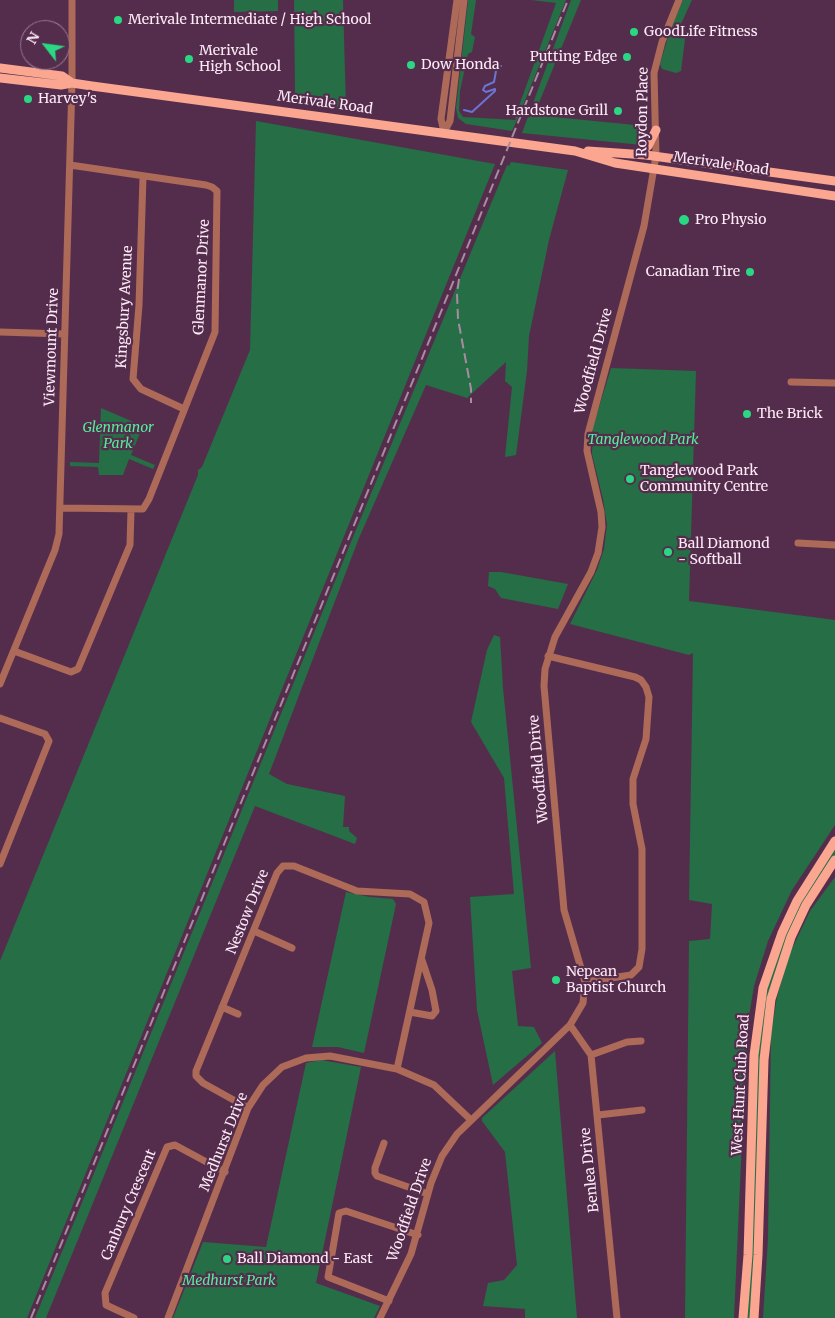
<!DOCTYPE html>
<html>
<head>
<meta charset="utf-8">
<style>
  body { margin:0 }
  #map { position:relative; width:835px; height:1318px; overflow:hidden; background:#552d4c; font-family:Merriweather,serif }
  canvas { display:block }
  .north { position:absolute; left:20px; top:20px; width:50px; height:50px; box-sizing:border-box; background:#552d4c; border:1px solid #997991; border-radius:50%; rotate:300deg; font-size:14px; font-weight:700; line-height:20px; text-align:center; color:#feeaf8 }
  .north::after { content:''; display:block; margin:auto; width:18px; height:22px; background:#2ad884; clip-path:polygon(50% 0,100% 100%,50% 72%,0 100%) }
</style>
</head>
<body>
<div id="map">
<canvas width="835" height="1318"></canvas>
<div class="north">N</div>
</div>
<script>
const context = document.querySelector('canvas').getContext('2d');
context.lineJoin = 'round';
function fill(path, color) {
  context.fillStyle = color;
  context.fill(path, 'evenodd');
}
function shape(rows) {
  const path = new Path2D();
  for (const r of rows) {
    path.moveTo(r[0], r[1]);
    for (let i = 2; i < r.length; i += 2) path.lineTo(r[i], r[i + 1]);
  }
  return path;
}
function stroke(path, color, width, dash) {
  context.strokeStyle = color;
  context.lineWidth = width;
  context.lineCap = dash ? 'butt' : 'round';
  context.setLineDash(dash || []);
  context.stroke(path);
}
function write(font, color, halo, rows, align = 'center') {
  context.font = font + ' Merriweather,serif';
  context.lineWidth = 4.5;
  context.setLineDash([]);
  context.textBaseline = 'middle';
  context.strokeStyle = halo;
  context.fillStyle = color;
  for (const [text, x, y, turn = 0] of rows) {
    context.save();
    context.translate(x, y);
    context.rotate((+turn || 0) * Math.PI / 180);
    context.textAlign = isNaN(turn) ? turn : align;
    if (halo) context.strokeText(text, 0, 0);
    context.fillText(text, 0, 0);
    context.restore();
  }
}
fill(shape([
  [234,0,278,0,278,11,234,12],
  [294,0,343,0,346,109,293,102,295,91],
  [468,0,476,0,471,34,475,37,472,52,468,54,460,91,459,111,463,117,516,120,515,117,556,3,531,0,566,0,517,120,512,131,466,124,458,118,456,108],
  [571,0,581,0,534,115,635,125,645,128,646,137,642,145,522,133],
  [683,0,692,0,680,26,686,31,681,71,676,73,662,69,660,64,671,27],
  [256,121,495,164,27,1318,0,1318,0,961,198,475,198,470,202,467,250,350],
  [511,162,568,170,549,240,529,336,527,371,516,455,505,457,512,387,505,381,506,362,467,398,426,385,359,538,269,774,287,784,345,796,343,827,349,827,349,831,357,838,355,844,255,806,46,1318,35,1318,353,537,507,165,509,166],
  [611,368,696,371,689,601,835,620,835,825,792,890,768,941,754,986,747,1028,734,1318,685,1318,689,941,710,939,712,904,689,900,693,653,689,655,570,624,597,570,604,549,607,525,603,499,592,454,593,427],
  [101,408,143,426,131,455,155,465,153,469,129,459,123,475,99,475,98,467,70,466,70,462,99,463],
  [489,572,501,572,568,584,558,609,501,598,495,589,488,586],
  [494,635,500,637,503,688,531,968,512,971,518,1026,534,1027,542,1043,493,1085,477,1010,470,897,514,894,504,778,471,722,487,650],
  [835,847,835,854,813,887,790,930,770,988,755,1257,750,1318,747,1318,756,1075,764,998,777,952,798,905],
  [835,877,835,1318,763,1318,768,1239,771,1034,777,997,789,955,810,911],
  [346,892,370,897,393,899,396,904,364,1053,338,1047,312,1047],
  [555,1051,577,1318,525,1318,525,1309,483,1306,488,1283,504,1280,517,1265,505,1152,482,1121,482,1118],
  [321,1060,361,1067,316,1283,380,1306,374,1318,173,1318,203,1242,266,1247,306,1063]
]), '#256e46');
stroke(shape([
  [464,110,472,112,495,91,495,89,486,92,483,90,485,86,494,82,496,71,501,66,488,66]
]), '#6974d4', 2);
stroke(shape([
  [444,132,450,121,464,0],
  [444,132,441,119,457,0],
  [143,177,139,305,133,379,141,389,184,409],
  [0,332,64,334],
  [791,382,835,383],
  [60,508,143,509,149,499,215,332,217,191,212,187,206,185,70,165],
  [798,543,835,545],
  [14,651,71,672,78,669,130,545,131,510],
  [548,656,635,677,641,680,646,687,649,697,646,739,633,779,633,804,642,849,642,949,639,967,631,975,585,982],
  [0,684,55,550,59,534,72,83,72,0],
  [0,718,45,734,49,741,0,864],
  [254,931,292,948],
  [222,1007,238,1014],
  [410,1012,432,1016,436,1011,432,990,422,960],
  [570,1025,591,1055,617,1318],
  [591,1055,627,1042,641,1041],
  [248,1108,203,1083,196,1076,196,1071,277,873,283,866,294,866,357,891,410,894,424,902,429,923,397,1069],
  [598,1115,642,1110],
  [384,1143,375,1168,375,1173,377,1176,428,1194],
  [389,1301,328,1277,339,1213,346,1211,418,1235],
  [134,1318,106,1305,105,1293,167,1147,175,1145,225,1172],
  [168,1318,248,1108,263,1085,282,1067,306,1058,330,1056,397,1069,434,1085,471,1120],
  [380,1318,411,1254,431,1183,442,1156,457,1134,570,1025,583,1003,585,982,564,910,544,686,545,669,555,637,591,572,598,553,602,527,601,512,587,451,588,434,644,226,656,156,654,73,662,42,679,0]
]), '#ae6a58', 7);
stroke(shape([
  [0,68,62,76,72,83,92,86,575,151,615,163,835,196],
  [0,78,61,85,72,83],
  [588,151,646,155,835,181],
  [639,154,648,146,656,130],
  [743,1318,748,1255,754,1055,763,988,782,933,797,901,835,841],
  [754,1318,758,1255,764,1060,771,999,791,937,806,905,835,860]
]), '#faa690', 9);
stroke(shape([
  [459,279,457,293,458,319,471,389,471,403],
  [31,1318,568,0]
]), '#aa8ca2', 2, [10, 5]);
for (const [x, y, r, color] of [
  [118,20,5,"#2ad884"],
  [634,32,5,"#2ad884"],
  [627,57,5,"#2ad884"],
  [189,59,5,"#2ad884"],
  [411,65,5,"#2ad884"],
  [28,99,5,"#2ad884"],
  [618,111,5,"#2ad884"],
  [684,220,6,"#2ad884"],
  [750,272,5,"#2ad884"],
  [747,414,5,"#2ad884"],
  [630,479,5,"#2ad884"],
  [668,552,5,"#2ad884"],
  [556,980,5,"#2ad884"],
  [227,1259,5,"#2ad884"]
]) {
  const dot = new Path2D();
  dot.arc(x, y, r, 0, 2 * Math.PI);
  context.fillStyle = color;
  context.fill(dot);
  stroke(dot, '#552d4c', 2);
}
write('14px', '#feeaf8', '#552d4c', [
  ["Merivale Intermediate / High School",128,20],
  ["GoodLife Fitness",644,32],
  ["Merivale",199,51],
  ["High School",199,67],
  ["Putting Edge",617,57,"right"],
  ["Dow Honda",421,65],
  ["Harvey's",38,99],
  ["Hardstone Grill",608,111,"right"],
  ["Pro Physio",695,220],
  ["Canadian Tire",740,272,"right"],
  ["The Brick",757,414],
  ["Tanglewood Park",640,471],
  ["Community Centre",640,487],
  ["Ball Diamond",678,544],
  ["- Softball",678,560],
  ["Nepean",566,972],
  ["Baptist Church",566,988],
  ["Ball Diamond - East",237,1259]
], 'left');
write('14px', '#feeaf8', '#552d4c', [
  ["Merivale Road",325,103,8],
  ["Roydon Place",643,112,-89],
  ["Merivale Road",721,164,8],
  ["Glenmanor Drive",202,277,-87],
  ["Kingsbury Avenue",125,307,-87],
  ["Viewmount Drive",52,347,-88],
  ["Woodfield Drive",594,361,-75],
  ["Woodfield Drive",539,769,-95],
  ["Nestow Drive",248,912,-68],
  ["West Hunt Club Road",741,1085,-87],
  ["Medhurst Drive",224,1142,-68],
  ["Benlea Drive",590,1170,-96],
  ["Canbury Crescent",129,1205,-67],
  ["Woodfield Drive",410,1210,-71]
]);
write('italic 14px', '#53ee9b', '#552d4c', [
  ["Glenmanor",118,428],
  ["Park",118,444],
  ["Tanglewood Park",643,440],
  ["Medhurst Park",229,1281]
]);
</script>
</body>
</html>
